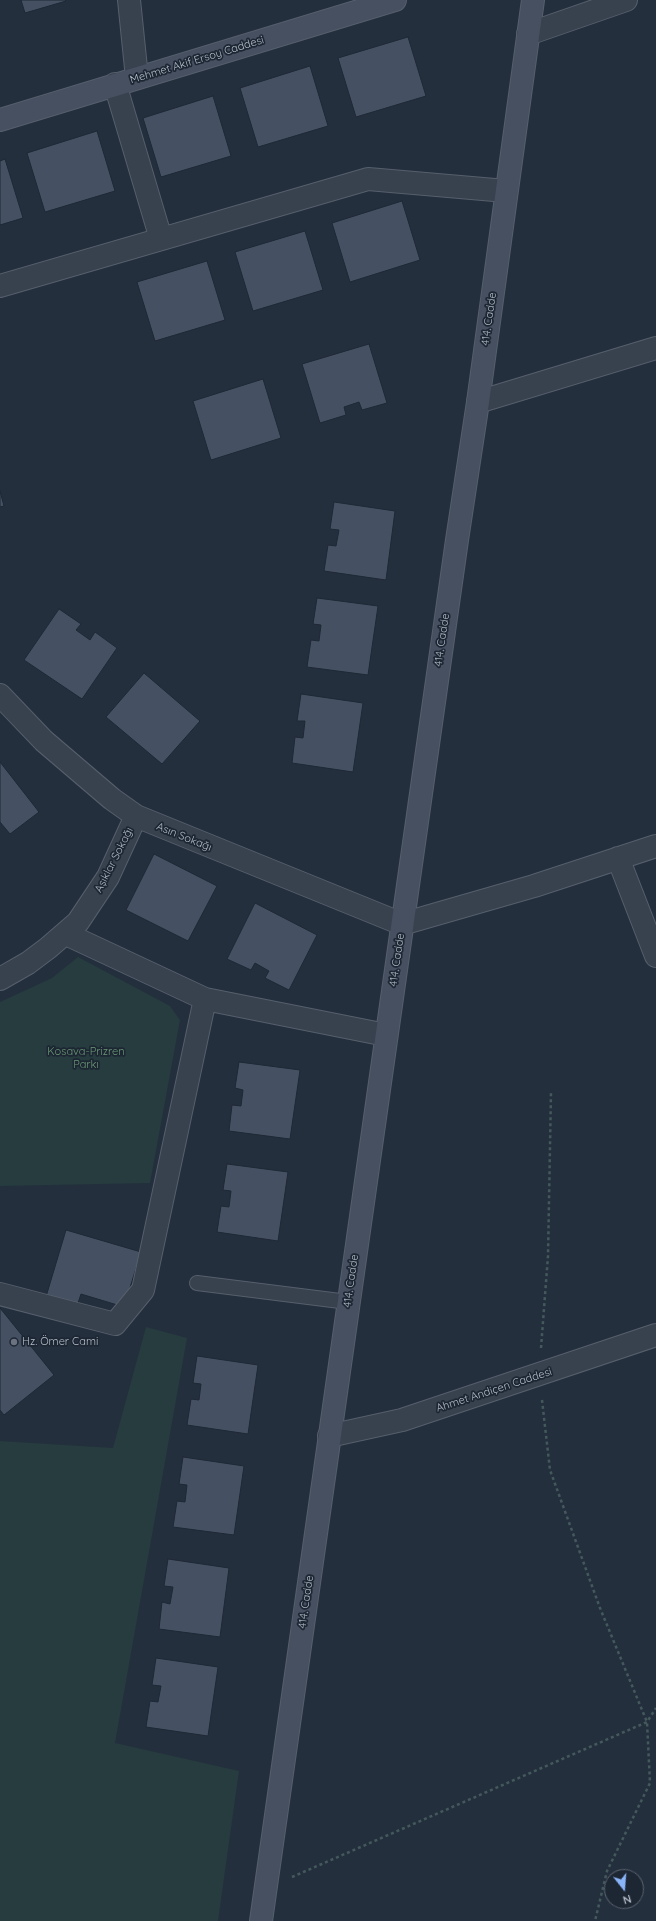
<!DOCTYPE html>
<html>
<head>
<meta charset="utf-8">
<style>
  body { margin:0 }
  #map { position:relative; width:656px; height:1921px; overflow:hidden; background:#242f3e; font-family:Quicksand,sans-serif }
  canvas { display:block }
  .north { position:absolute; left:604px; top:1869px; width:40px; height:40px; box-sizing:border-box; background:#1d2633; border:1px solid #59626f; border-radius:50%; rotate:163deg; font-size:11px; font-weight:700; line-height:16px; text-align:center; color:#b4bcc9 }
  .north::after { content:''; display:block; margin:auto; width:14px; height:18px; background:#8ab4f8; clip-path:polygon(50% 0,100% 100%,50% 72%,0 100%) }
</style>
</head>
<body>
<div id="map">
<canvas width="656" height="1921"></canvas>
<div class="north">N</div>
</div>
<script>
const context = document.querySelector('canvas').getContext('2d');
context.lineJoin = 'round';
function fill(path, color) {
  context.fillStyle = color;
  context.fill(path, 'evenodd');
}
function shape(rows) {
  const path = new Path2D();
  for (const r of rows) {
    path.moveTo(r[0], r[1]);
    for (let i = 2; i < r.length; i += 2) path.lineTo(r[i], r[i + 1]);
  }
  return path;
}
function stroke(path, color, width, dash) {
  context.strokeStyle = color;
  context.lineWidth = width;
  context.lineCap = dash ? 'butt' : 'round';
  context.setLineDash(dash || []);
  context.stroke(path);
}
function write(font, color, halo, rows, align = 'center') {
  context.font = font + ' Quicksand,sans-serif';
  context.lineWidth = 3.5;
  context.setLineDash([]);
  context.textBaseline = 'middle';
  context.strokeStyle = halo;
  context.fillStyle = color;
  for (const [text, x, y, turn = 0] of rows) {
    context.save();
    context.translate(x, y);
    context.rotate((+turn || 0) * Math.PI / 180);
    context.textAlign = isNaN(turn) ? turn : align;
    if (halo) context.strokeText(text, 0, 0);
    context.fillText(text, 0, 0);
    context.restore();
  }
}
fill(shape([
  [78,957,170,1006,180,1020,150,1183,0,1186,0,1002,52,978],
  [146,1327,187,1338,115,1743,239,1771,218,1921,0,1921,0,1441,113,1448]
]), '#263c3f');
const building = shape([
  [21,0,65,0,66,1,25,13,21,0],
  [408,37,426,96,356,117,338,58,408,37],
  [310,66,328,126,258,147,240,88,310,66],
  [213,96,231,156,161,177,143,118,213,96],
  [97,131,115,191,45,212,27,153,97,131],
  [5,159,23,218,0,225,0,161,5,159],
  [402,201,420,260,350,282,332,223,402,201],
  [305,231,323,290,253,311,235,252,305,231],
  [207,261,225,320,155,341,137,282,207,261],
  [369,344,387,403,362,410,359,402,344,407,346,415,320,423,302,364,369,344],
  [263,379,281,438,211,460,193,401,263,379],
  [0,491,4,506,0,507,0,491],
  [334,502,395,511,386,580,324,571,328,545,336,546,339,530,330,529,334,502],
  [317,598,378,606,368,675,307,667,311,640,319,641,321,625,313,624,317,598],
  [59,609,81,624,76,630,90,640,95,632,117,648,82,699,24,660,59,609],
  [144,673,200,721,162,764,106,717,144,673],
  [301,694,363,703,353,772,292,763,295,737,303,738,305,721,297,721,301,694],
  [0,762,39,812,10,834,0,822,0,762],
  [154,854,217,886,188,941,126,910,154,854],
  [255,903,317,935,289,990,265,978,269,971,255,963,251,970,227,959,255,903],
  [239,1062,300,1070,290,1139,229,1131,232,1105,241,1106,243,1090,235,1088,239,1062],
  [227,1164,288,1172,278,1241,217,1232,221,1206,229,1207,231,1191,223,1190,227,1164],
  [66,1230,141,1252,124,1307,81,1294,76,1309,45,1300,66,1230],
  [0,1308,54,1375,4,1415,0,1410,0,1308],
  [197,1356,258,1365,248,1434,187,1425,191,1399,199,1400,201,1384,193,1383,197,1356],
  [183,1457,244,1466,234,1535,173,1527,177,1501,185,1502,187,1485,179,1484,183,1457],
  [168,1559,229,1568,220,1637,159,1629,162,1602,170,1604,173,1587,164,1586,168,1559],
  [156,1658,218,1667,208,1736,146,1727,150,1701,158,1702,161,1686,152,1685,156,1658]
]);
fill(building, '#455162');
stroke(building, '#1f2835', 1);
const service = shape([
  [197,1283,348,1302]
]);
const minor = shape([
  [129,0,137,78],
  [528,34,626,0],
  [115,84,161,239],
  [0,286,368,179,506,191],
  [478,402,656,348],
  [0,695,44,741,112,799,136,816,402,924,534,886,656,846],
  [618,858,656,956],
  [66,934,205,999,386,1035],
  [0,979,28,963,48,948,78,922,108,877,136,816],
  [0,1294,115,1324,143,1290,205,999],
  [329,1436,402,1420,656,1335]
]);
const secondary = shape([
  [0,120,395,0],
  [261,1921,457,540,478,402,533,0]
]);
stroke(service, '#565f6c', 16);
stroke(minor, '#565f6c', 24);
stroke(secondary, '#565f6c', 24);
stroke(shape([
  [541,1348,548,1256,551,1092],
  [542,1400,550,1470,600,1608,647,1722,650,1783,607,1871,595,1921],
  [292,1877,647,1722,656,1708]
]), '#44595c', 2.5, [3, 3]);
stroke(service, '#38414e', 14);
stroke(minor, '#38414e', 22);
stroke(secondary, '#465061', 22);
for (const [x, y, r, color] of [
  [14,1342,4,"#6b7280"]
]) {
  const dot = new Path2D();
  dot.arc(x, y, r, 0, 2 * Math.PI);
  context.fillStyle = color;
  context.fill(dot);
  stroke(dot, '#1d2633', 1.5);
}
write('11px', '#b4bcc9', '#1d2633', [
  ["Mehmet Akif Ersoy Caddesi",197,60,-17],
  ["414. Cadde",489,319,-82],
  ["414. Cadde",442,640,-82],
  ["Asın Sokağı",184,837,22],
  ["Aşıklar Sokağı",114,860,-63],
  ["414. Cadde",397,960,-82],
  ["414. Cadde",351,1281,-82],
  ["Ahmet Andiçen Caddesi",494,1390,-18],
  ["414. Cadde",306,1602,-82]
]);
write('11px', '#6b9a76', '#1d2633', [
  ["Kosava-Prizren",86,1052],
  ["Parkı",86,1065]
]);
write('11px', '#b4bcc9', '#1d2633', [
  ["Hz. Ömer Cami",22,1342]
], 'left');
</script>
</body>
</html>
